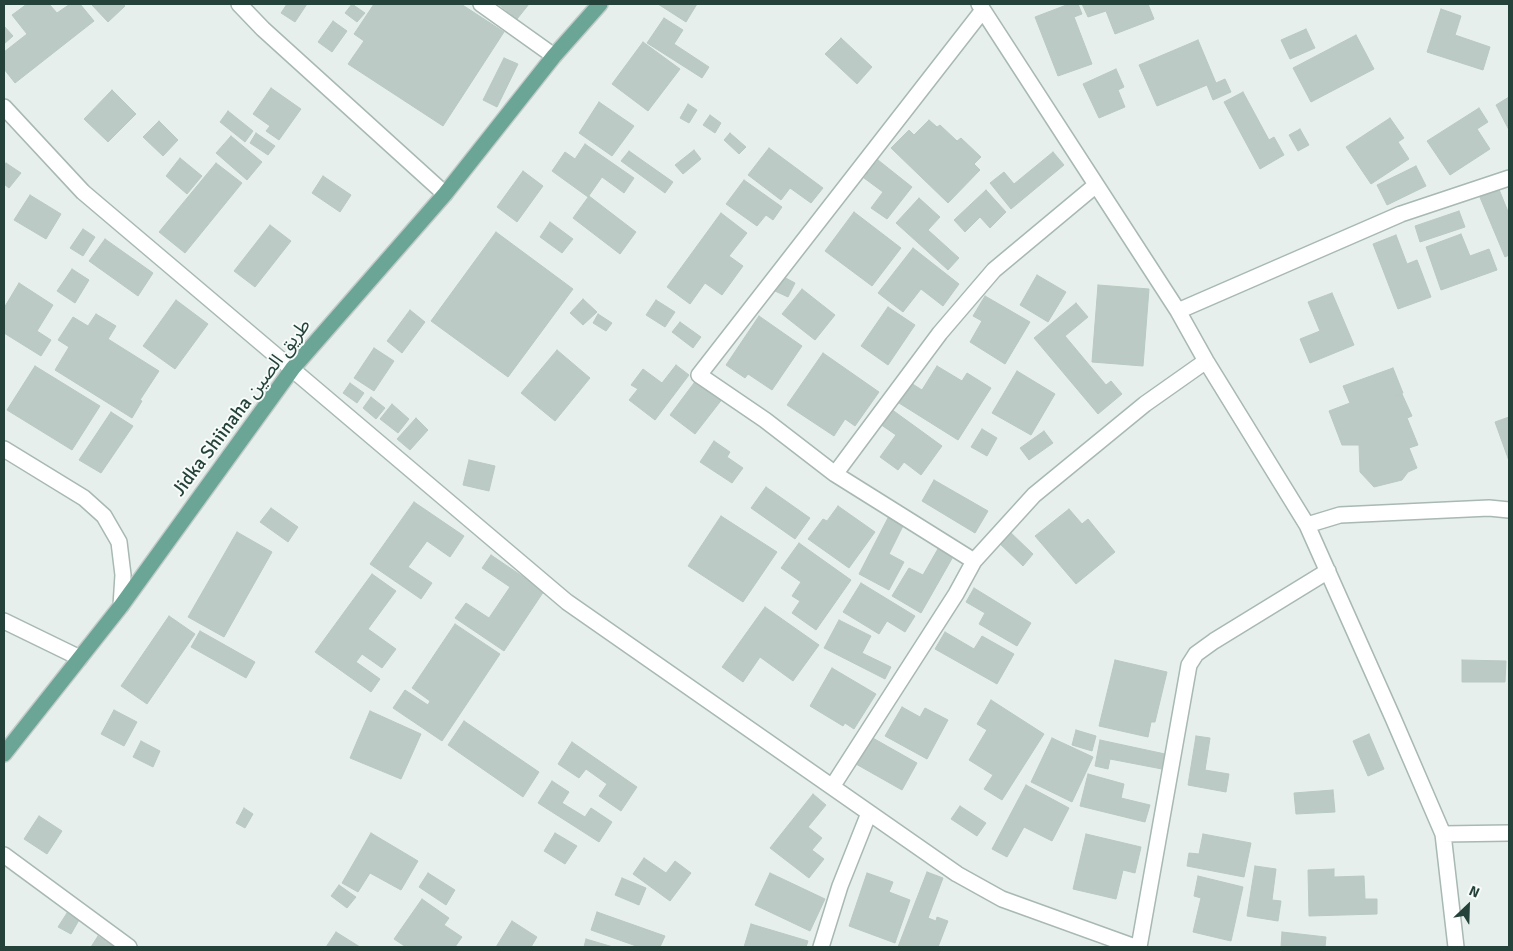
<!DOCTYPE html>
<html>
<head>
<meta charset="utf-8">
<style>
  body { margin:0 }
  #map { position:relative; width:1513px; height:951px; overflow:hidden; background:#e6efeb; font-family:Signika,sans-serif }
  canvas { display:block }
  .frame { position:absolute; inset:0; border:5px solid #24423a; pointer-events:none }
  .north { position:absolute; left:1443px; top:881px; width:50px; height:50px; -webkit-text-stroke:4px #f7fbf9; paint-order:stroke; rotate:24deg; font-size:14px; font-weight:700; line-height:20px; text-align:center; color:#24423a }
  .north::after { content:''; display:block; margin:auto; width:18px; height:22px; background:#24423a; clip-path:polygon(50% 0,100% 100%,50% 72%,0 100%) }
</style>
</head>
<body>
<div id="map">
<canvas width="1513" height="951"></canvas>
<div class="frame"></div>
<div class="north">N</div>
</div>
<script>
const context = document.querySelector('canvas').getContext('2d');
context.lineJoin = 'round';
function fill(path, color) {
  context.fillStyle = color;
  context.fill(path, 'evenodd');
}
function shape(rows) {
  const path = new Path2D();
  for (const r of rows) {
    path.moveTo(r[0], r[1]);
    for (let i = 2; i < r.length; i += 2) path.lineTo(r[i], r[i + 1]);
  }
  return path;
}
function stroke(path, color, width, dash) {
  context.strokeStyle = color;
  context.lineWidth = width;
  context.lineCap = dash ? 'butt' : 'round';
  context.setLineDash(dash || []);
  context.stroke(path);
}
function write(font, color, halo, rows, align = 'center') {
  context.font = font + ' Signika,"Noto Sans Arabic",sans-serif';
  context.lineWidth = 4;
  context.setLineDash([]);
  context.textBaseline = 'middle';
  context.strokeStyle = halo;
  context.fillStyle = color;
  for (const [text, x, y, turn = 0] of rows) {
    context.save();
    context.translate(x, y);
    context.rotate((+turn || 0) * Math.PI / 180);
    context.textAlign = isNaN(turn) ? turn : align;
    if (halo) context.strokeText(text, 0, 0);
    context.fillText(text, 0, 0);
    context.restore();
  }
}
const building = shape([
  [27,4,49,4,57,13,70,4,80,4,94,21,15,83,4,69,4,52,27,34,12,15,27,4],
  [91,4,122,4,125,6,108,22,91,4],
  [287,4,307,4,295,22,281,13,287,4],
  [352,4,365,13,357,22,345,13,352,4],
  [374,4,461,4,504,32,443,126,348,64,364,41,354,34,374,4],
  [498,4,529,4,517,19,498,4],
  [658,4,697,4,686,22,658,4],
  [1069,4,1078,4,1082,14,1074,17,1092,64,1058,76,1035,17,1069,4],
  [1082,4,1148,4,1154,19,1115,34,1106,11,1088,17,1082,4],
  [1441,9,1461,16,1455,35,1490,47,1483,70,1427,52,1441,9],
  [664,18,683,30,674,44,709,67,702,78,647,43,664,18],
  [333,21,347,31,332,52,318,42,333,21],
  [4,26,13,36,4,44,4,26],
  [1306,29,1315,48,1290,59,1281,40,1306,29],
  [1356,35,1374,69,1311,102,1293,68,1356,35],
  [841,38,872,67,857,84,825,54,841,38],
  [1198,40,1216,83,1225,79,1231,92,1213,100,1207,85,1157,106,1139,65,1198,40],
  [643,42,680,69,648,111,612,84,643,42],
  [504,58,518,64,497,107,483,100,504,58],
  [1116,69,1124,87,1118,90,1125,107,1099,118,1083,84,1116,69],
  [271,88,301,109,279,140,266,131,270,126,253,114,271,88],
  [112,90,136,114,108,142,84,119,112,90],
  [1243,92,1269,140,1274,137,1284,155,1260,169,1224,102,1243,92],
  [1509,97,1509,130,1496,105,1509,97],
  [599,102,634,126,612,156,579,133,599,102],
  [688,104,697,110,689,123,680,118,688,104],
  [1479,108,1488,122,1477,129,1490,149,1450,175,1427,141,1479,108],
  [228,111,253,131,245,142,220,122,228,111],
  [710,115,721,123,715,133,703,125,710,115],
  [1390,118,1404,138,1398,142,1409,159,1371,184,1346,147,1390,118],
  [929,120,937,127,940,125,957,141,961,138,981,157,974,164,980,170,948,203,891,148,909,130,914,135,929,120],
  [159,121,178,140,163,156,143,137,159,121],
  [1300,129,1309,145,1298,151,1289,135,1300,129],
  [256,133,275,146,268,155,250,143,256,133],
  [730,133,746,147,739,154,724,140,730,133],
  [231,136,262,162,247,180,216,153,231,136],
  [585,144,634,178,624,193,602,177,588,197,552,171,565,152,575,159,585,144],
  [769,148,823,188,811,203,790,188,781,200,748,175,769,148],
  [694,150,701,159,683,174,675,165,694,150],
  [629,151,673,182,665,193,621,161,629,151],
  [1053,152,1064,165,1011,209,990,183,1004,172,1014,184,1053,152],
  [180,158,202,176,187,194,166,176,180,158],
  [878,160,912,187,887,219,871,208,883,192,864,178,878,160],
  [6,163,21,173,9,188,4,184,4,166,6,163],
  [216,163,242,183,185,253,159,232,216,163],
  [1416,166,1426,186,1387,205,1377,185,1416,166],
  [523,171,543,186,517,222,497,207,523,171],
  [323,176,351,195,340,212,312,193,323,176],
  [744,180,782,207,773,220,766,215,757,226,726,204,744,180],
  [1498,187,1509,214,1509,255,1505,257,1479,195,1498,187],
  [986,190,1006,212,990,228,980,217,965,232,954,220,986,190],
  [30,195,61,214,46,239,14,220,30,195],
  [589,196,636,232,620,254,573,218,589,196],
  [919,198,940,217,928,230,959,258,948,270,896,223,919,198],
  [1459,211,1465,227,1420,242,1415,226,1459,211],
  [854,212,901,248,872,286,825,251,854,212],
  [721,213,747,233,729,256,743,266,722,295,705,283,690,304,667,287,721,213],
  [550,222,573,239,562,253,540,237,550,222],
  [270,225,291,241,255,287,234,271,270,225],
  [83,229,95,237,83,256,70,248,83,229],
  [496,232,573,289,508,377,431,321,496,232],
  [1461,234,1470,256,1489,249,1497,270,1441,290,1426,247,1461,234],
  [1396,235,1407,264,1417,260,1431,297,1398,309,1373,244,1396,235],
  [105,239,153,273,138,296,89,261,105,239],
  [913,248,959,284,943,306,921,289,903,312,878,293,913,248],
  [72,269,89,280,75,303,57,291,72,269],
  [1037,275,1066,292,1048,322,1020,305,1037,275],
  [782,276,795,283,788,297,775,291,782,276],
  [19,283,53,305,37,331,51,340,41,356,4,333,4,308,19,283],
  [1098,285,1149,289,1143,366,1092,362,1098,285],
  [802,289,835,315,815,340,782,314,802,289],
  [1332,293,1354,345,1310,363,1300,339,1320,331,1308,302,1332,293],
  [985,296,1030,322,1005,364,970,342,982,321,973,316,985,296],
  [583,299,597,312,583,325,570,313,583,299],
  [176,300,208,324,175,369,143,346,176,300],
  [656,300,675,312,665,327,646,315,656,300],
  [1076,303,1088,317,1065,336,1106,385,1111,381,1122,394,1098,414,1034,338,1076,303],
  [888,307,915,325,888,365,861,346,888,307],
  [410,310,425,322,402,353,387,341,410,310],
  [96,314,116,326,108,339,159,371,140,400,142,401,132,418,55,370,69,347,58,340,73,317,88,326,96,314],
  [598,314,612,323,606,331,593,323,598,314],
  [759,316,802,346,772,390,748,374,745,378,726,365,759,316],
  [680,322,701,337,693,348,672,332,680,322],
  [374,348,394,361,374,391,354,378,374,348],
  [557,350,590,378,555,421,521,393,557,350],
  [823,353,879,392,855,426,845,419,834,436,787,405,823,353],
  [676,365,689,375,655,420,629,400,638,389,631,385,643,369,662,383,676,365],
  [35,366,100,406,72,450,7,410,35,366],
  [937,366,962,381,967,373,991,388,958,440,899,403,911,383,922,390,937,366],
  [1393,368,1403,393,1395,396,1402,394,1412,416,1407,418,1418,445,1409,448,1417,468,1408,472,1402,480,1374,487,1360,472,1359,445,1342,445,1329,411,1350,403,1343,386,1393,368],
  [1017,371,1055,394,1031,435,992,413,1017,371],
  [697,379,723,398,695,434,670,415,697,379],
  [350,383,364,393,357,403,343,393,350,383],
  [371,397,385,408,376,419,363,408,371,397],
  [392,404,409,419,398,433,380,419,392,404],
  [891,409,942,446,921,475,904,462,898,470,880,457,896,435,880,424,891,409],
  [111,412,133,426,101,473,79,460,111,412],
  [1509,417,1509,461,1495,422,1509,417],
  [416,418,428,430,410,450,397,439,416,418],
  [982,429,997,438,987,456,971,447,982,429],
  [1044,431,1053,443,1029,460,1020,448,1044,431],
  [714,441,730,452,727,457,743,468,732,483,700,462,714,441],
  [469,460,495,466,489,491,463,485,469,460],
  [934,480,988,511,975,533,922,501,934,480],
  [766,487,810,518,795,539,751,508,766,487],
  [414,502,464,536,450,557,427,541,408,567,432,583,421,599,370,564,414,502],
  [838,506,875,532,849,568,808,539,823,519,827,521,838,506],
  [271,508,298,527,288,542,260,522,271,508],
  [1069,509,1082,524,1088,519,1115,552,1076,584,1035,536,1069,509],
  [721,516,777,552,743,602,688,566,721,516],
  [889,516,904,524,889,554,904,562,889,590,859,574,889,516],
  [1008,530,1033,554,1023,566,997,541,1008,530],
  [237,532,272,552,224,637,188,617,237,532],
  [799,543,851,580,816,630,792,613,800,601,792,596,801,582,781,568,799,543],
  [939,547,954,555,921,613,892,596,909,568,923,575,939,547],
  [491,555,544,591,504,651,455,618,466,603,489,618,510,587,482,568,491,555],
  [372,574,396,591,368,629,396,649,382,668,362,654,356,662,380,679,371,692,315,652,372,574],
  [861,583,915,616,905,632,887,621,879,634,843,612,861,583],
  [974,588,1031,623,1017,646,979,624,985,613,966,602,974,588],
  [765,607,819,645,793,681,760,657,743,682,722,667,765,607],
  [169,616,195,634,147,704,121,686,169,616],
  [839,620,871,636,862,653,891,667,885,679,824,648,839,620],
  [455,624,500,654,442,741,393,708,405,690,428,705,430,701,412,688,455,624],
  [200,631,255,662,246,678,191,647,200,631],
  [945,632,974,649,982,636,1014,654,997,684,935,649,945,632],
  [1115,660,1167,672,1155,722,1151,722,1148,737,1099,726,1115,660],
  [1462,660,1506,661,1505,682,1462,682,1462,660],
  [832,668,876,694,854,729,845,723,843,726,810,706,832,668],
  [991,700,1044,734,1002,800,984,789,993,775,969,760,987,730,977,724,991,700],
  [902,707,920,717,925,708,948,720,927,759,885,736,902,707],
  [114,710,137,722,124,746,101,734,114,710],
  [370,711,421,734,401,779,350,758,370,711],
  [464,721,539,772,523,797,448,745,464,721],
  [1076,730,1096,736,1092,751,1072,745,1076,730],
  [1369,734,1384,769,1368,776,1353,741,1369,734],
  [1196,736,1210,738,1205,770,1229,774,1226,792,1188,785,1196,736],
  [871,737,917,763,902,790,856,764,871,737],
  [1052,738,1093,757,1072,802,1031,782,1052,738],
  [1100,740,1165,754,1162,769,1110,759,1108,769,1095,766,1100,740],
  [141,741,160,751,153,767,133,757,141,741],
  [572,742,637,787,621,811,599,796,607,784,586,769,579,778,558,764,572,742],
  [1088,774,1124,784,1121,798,1150,805,1145,822,1080,806,1088,774],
  [552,781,569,792,562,803,585,817,591,808,612,822,599,842,538,803,552,781],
  [1026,785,1069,808,1052,841,1024,827,1007,857,992,849,1026,785],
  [1333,790,1335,812,1296,814,1294,793,1333,790],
  [813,794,826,805,808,827,822,838,812,850,824,859,809,878,770,848,813,794],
  [960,806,986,823,977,836,951,819,960,806],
  [244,808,253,814,245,828,236,823,244,808],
  [39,816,62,831,47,854,24,839,39,816],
  [371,833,418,861,401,890,370,873,358,892,342,883,371,833],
  [555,833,577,846,565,864,544,851,555,833],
  [1086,834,1141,847,1135,873,1123,870,1116,899,1073,889,1086,834],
  [1203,834,1251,843,1244,877,1187,866,1189,853,1199,854,1203,834],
  [644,858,666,873,675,861,691,873,670,901,633,874,644,858],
  [1255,866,1276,869,1272,900,1281,901,1278,921,1247,916,1255,866],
  [1334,869,1334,877,1364,876,1365,899,1377,899,1377,914,1309,916,1308,870,1334,869],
  [927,872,943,878,928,918,936,921,937,917,948,921,938,947,898,947,927,872],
  [428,873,455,890,446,905,419,887,428,873],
  [770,873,825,899,810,931,755,905,770,873],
  [867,873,893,882,889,892,910,900,895,943,849,926,867,873],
  [1198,876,1243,887,1231,941,1193,932,1201,898,1194,896,1198,876],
  [622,878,646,888,639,905,615,895,622,878],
  [339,885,356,897,347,908,331,896,339,885],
  [422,899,449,918,444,925,462,937,455,947,406,947,394,939,422,899],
  [597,912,665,936,660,947,639,947,591,930,597,912],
  [67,913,79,920,71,934,58,927,67,913],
  [512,921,537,937,531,947,496,947,512,921],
  [751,924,808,941,806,947,744,947,751,924],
  [336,932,360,947,326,947,336,932],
  [1282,932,1326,937,1325,947,1281,947,1282,932],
  [98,936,114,947,91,947,98,936],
  [586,939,613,947,584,947,586,939]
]);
fill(building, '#bbcac4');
stroke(building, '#b8c9c2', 1);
const minor = shape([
  [239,4,263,29,445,194],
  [481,4,554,56],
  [979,4,1178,311,1206,361,1307,525,1393,718,1443,834,1456,947],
  [4,107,83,192,567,602,957,874,1002,899,1135,947],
  [1178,311,1401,214,1509,178],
  [4,449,84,498,104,516,119,542,123,575,121,606],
  [835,474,940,333,994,270,1096,185],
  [1307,525,1340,515,1489,508,1509,510],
  [974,561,835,474,765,420,699,375,983,10],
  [4,621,80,658],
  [832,787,956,594,974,561,1034,495,1145,404,1206,361],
  [1443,834,1509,833],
  [4,855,129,947],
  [821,947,840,886,869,813],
  [1139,947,1189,665,1196,654,1214,641,1328,571]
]);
const primary = shape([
  [4,754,121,606,293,368,445,194,554,56,600,4]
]);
stroke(minor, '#a8b8b2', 18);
stroke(primary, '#c2cac8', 18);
stroke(minor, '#fff', 15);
stroke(primary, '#6aa596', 15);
write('19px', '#24423a', '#f7fbf9', [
  ["Jidka Shiinaha طريق الصين",242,408,-53]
]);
</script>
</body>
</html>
